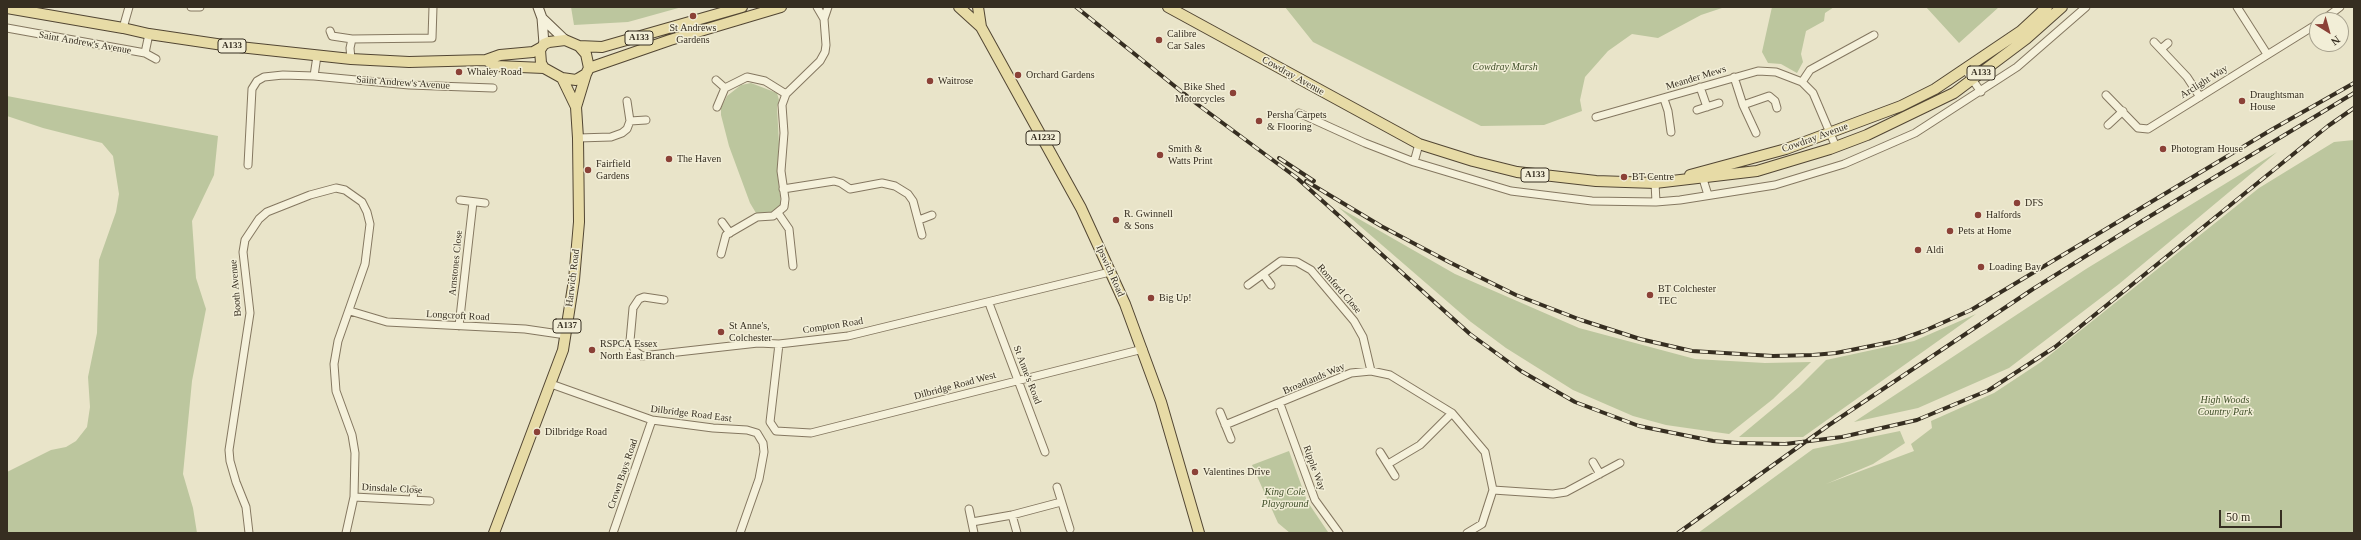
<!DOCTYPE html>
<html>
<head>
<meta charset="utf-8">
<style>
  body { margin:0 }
  #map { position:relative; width:2361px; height:540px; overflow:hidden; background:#e9e4c9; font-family:"Times New Roman",serif }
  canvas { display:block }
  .frame { position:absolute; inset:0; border:8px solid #362e21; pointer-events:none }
  .north { position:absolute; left:2309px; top:12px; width:40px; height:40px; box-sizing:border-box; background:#f2eed7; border:1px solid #a7a18e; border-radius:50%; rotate:143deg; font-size:11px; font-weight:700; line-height:16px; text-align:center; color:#362e21 }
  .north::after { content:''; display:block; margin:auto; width:14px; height:18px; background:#8b4137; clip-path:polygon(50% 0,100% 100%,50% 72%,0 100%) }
  .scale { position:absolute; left:2219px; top:510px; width:63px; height:18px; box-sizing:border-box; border:2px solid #362e21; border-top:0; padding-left:5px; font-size:12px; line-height:14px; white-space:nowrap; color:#362e21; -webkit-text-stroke:3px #f2eed7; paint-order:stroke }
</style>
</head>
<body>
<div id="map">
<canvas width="2361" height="540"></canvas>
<div class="frame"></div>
<div class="north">N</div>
<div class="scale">50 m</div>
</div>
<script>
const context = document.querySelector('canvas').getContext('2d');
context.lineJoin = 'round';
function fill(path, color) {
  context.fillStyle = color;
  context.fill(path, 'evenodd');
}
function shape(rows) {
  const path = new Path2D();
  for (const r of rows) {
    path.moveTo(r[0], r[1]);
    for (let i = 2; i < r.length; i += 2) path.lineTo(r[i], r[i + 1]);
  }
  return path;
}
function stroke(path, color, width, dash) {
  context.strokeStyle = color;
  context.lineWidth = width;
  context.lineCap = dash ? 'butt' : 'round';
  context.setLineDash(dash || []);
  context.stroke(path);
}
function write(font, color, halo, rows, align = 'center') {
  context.font = font + ' "Times New Roman",serif';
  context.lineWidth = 3;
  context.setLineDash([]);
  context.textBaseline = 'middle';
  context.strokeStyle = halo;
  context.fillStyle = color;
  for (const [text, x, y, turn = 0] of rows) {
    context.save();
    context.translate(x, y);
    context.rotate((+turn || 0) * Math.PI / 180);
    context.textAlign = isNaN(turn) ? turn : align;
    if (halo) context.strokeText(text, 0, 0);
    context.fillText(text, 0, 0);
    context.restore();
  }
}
fill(shape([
  [571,7,682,7,628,22,574,25],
  [1285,7,1725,7,1701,15,1658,38,1632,34,1608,51,1585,77,1580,100,1582,111,1544,125,1481,126,1313,42],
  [1772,7,1834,7,1825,13,1824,21,1806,31,1801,54,1803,62,1797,73,1781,64,1768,63,1762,52],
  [1926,7,1999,7,1959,43],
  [751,83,777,93,779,100,777,107,779,144,777,171,781,204,773,213,756,213,750,203,729,146,721,115,721,108,727,96,741,85],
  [7,96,218,136,214,175,192,221,196,278,206,309,192,381,183,474,193,508,197,533,7,533,7,472,51,450,66,447,76,441,87,427,90,407,88,377,97,333,99,260,116,212,119,194,113,156,102,143,43,128,7,116],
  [2354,140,2354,533,1698,533,1813,449,1900,431,1905,443,1873,464,1826,484,1914,451,1911,444,1932,428,1931,421,1994,393,2041,362,2259,188,2334,142],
  [2277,152,2119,284,2009,368,1918,408,1854,422,2086,269],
  [1338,207,1455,274,1579,328,1695,359,1765,363,1811,362,1773,399,1729,434,1666,425,1633,416,1573,390,1506,348,1471,322],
  [1976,314,1803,437,1739,437,1799,387,1826,360,1914,341],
  [1289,451,1307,501,1328,532,1290,533,1278,523,1252,465]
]), '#bcc69e');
const street = shape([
  [191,7,200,7],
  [817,7,824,19,828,7],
  [2237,7,2267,54],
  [2323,20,2340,7],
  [7,28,145,53,149,34],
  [123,28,129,7],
  [330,31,332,36,352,39],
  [2154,42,2187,77,2200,97],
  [2161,49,2168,43],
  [145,53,156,59],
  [351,59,350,48,352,39,432,38,433,7],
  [1965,69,1981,92],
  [314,76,317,56],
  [1734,77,1743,105,1756,133],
  [716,80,725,88],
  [1802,82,1810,70,1874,35],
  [1700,87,1707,107],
  [2106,95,2138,128,2148,129,2317,24],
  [1664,99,1668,111,1671,132],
  [1743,105,1769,96,1775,101,1777,108],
  [717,107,725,88,747,77,765,81,786,94],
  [1697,110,1719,103],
  [1299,113,1365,143,1414,162,1511,191,1592,201,1656,202,1680,200,1775,185,1844,164,1915,133,2017,67,2086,7],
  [1596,117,1758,71,1776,72,1802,82,1813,93,1836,147],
  [630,121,646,120],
  [2108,125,2123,111],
  [578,138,611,137,622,133,627,129,630,121,627,101],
  [1414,162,1419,144],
  [248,165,252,89,257,81,264,77,283,75,314,76,409,85,493,88],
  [1703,179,1708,195],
  [1655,183,1656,202],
  [783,189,834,181,841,183,850,189,882,183,895,186,908,194,913,201,922,235],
  [460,200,485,203],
  [778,213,789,229,793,266],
  [919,220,932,215],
  [722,222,730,233],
  [721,254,726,235,757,217,773,216,784,207,785,199,781,171,784,133,782,105,786,94,820,61,825,52,826,45,824,19],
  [1263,274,1271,285],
  [1248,285,1281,261,1297,262,1311,270,1354,321,1363,337,1371,371],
  [664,300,644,297,639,299,633,308,630,341,635,351,642,356,758,343,779,344,848,336,1110,272],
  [990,306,1045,452],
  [350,311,387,322,525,329,566,335],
  [459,326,473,202],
  [779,344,770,422,776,431,811,433,1143,349],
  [551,384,652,420,713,428,747,430,757,433,763,443,764,452,759,479,740,533],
  [1280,404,1315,500,1339,533],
  [1220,412,1231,439],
  [1225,425,1351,373,1371,371,1390,375,1452,413,1485,452,1493,490,1482,524,1467,533],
  [1380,452,1395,476],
  [1593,462,1600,474],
  [1388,464,1420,445,1452,413],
  [1057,487,1070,529],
  [1493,490,1553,494,1566,492,1620,463],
  [354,497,430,501],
  [413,500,414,490],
  [969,509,974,533],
  [1012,515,1017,533],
  [972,522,1012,515,1061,502],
  [249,533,246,507,236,482,230,461,229,450,250,313,243,252,245,240,259,219,267,212,310,195,336,188,345,190,362,202,367,212,370,224,365,264,338,341,334,364,336,391,352,435,355,453,354,497,346,533],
  [613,533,652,420]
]);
const secondary = shape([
  [538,7,542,18,544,44],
  [542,18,565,40]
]);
const primary = shape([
  [959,7,981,27],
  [978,7,981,27,1081,208,1125,304,1161,402,1199,533],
  [1168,7,1419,144,1473,161,1517,172,1596,181,1655,183,1757,171,1830,149,1867,135,1954,93,2026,39,2062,7],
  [7,8,123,28,149,34,230,46,351,59,409,62,486,60,500,55,533,52,542,47],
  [486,60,496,66,544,68,562,78,576,80,586,74,589,68,586,54,579,46],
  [544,68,541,63,540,50,544,44,549,42,565,40,579,46,602,47,742,7],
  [589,68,670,40,781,7],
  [576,107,586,74],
  [1690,175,1786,149,1901,106,1935,89,2021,31,2047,7],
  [494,533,563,350,574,280,579,222,578,138,576,107,562,78]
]);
stroke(street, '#847760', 9);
stroke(secondary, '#665943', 11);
stroke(primary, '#524633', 12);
stroke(street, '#f5f1db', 7);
stroke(secondary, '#f5f1db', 9);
stroke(primary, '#e7dba6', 10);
const rail = shape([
  [1076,7,1197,104,1297,178,1470,334,1521,371,1575,402,1639,426,1713,441,1738,443,1785,444,1842,437,1917,420,1989,390,2055,347,2328,126,2354,108],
  [1279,158,1314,181],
  [1306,181,1381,226,1449,262,1516,295,1581,320,1640,339,1692,351,1773,356,1813,355,1836,353,1896,341,1924,331,1971,310,2271,130,2354,83],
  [1678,533,1829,425,2033,289,2142,221,2354,93]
]);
stroke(rail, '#362e21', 4);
stroke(rail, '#f2eed7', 2.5, [8]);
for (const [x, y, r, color] of [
  [693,16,4,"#8b4137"],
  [1159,40,4,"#8b4137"],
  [459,72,4,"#8b4137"],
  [1018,75,4,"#8b4137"],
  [930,81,4,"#8b4137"],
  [1233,93,4,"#8b4137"],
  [2242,101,4,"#8b4137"],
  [1259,121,4,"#8b4137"],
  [2163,149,4,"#8b4137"],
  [1160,155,4,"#8b4137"],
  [669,159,4,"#8b4137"],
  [588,170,4,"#8b4137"],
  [1624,177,4,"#8b4137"],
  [2017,203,4,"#8b4137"],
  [1978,215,4,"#8b4137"],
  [1116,220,4,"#8b4137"],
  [1950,231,4,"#8b4137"],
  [1918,250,4,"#8b4137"],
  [1981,267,4,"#8b4137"],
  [1650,295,4,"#8b4137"],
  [1151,298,4,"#8b4137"],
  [721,332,4,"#8b4137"],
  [592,350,4,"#8b4137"],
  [537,432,4,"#8b4137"],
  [1195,472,4,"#8b4137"]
]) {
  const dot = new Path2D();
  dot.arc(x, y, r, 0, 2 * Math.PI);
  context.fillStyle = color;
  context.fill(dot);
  stroke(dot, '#f2eed7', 1.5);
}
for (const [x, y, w] of [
  [639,38,28],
  [232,46,28],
  [1981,73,28],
  [1043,138,34],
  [1535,175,28],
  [567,326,28]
]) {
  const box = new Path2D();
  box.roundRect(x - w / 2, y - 7, w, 14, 3);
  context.fillStyle = '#f2eed7';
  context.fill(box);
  stroke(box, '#362e21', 1);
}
write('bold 9px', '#362e21', null, [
  ["A133",639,38],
  ["A133",232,46],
  ["A133",1981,73],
  ["A1232",1043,138],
  ["A133",1535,175],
  ["A137",567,326]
]);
write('10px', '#362e21', '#f2eed7', [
  ["St Andrews",693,28,"center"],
  ["Gardens",693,40,"center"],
  ["Calibre",1167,34],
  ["Car Sales",1167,46],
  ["Whaley Road",467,72],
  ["Orchard Gardens",1026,75],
  ["Waitrose",938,81],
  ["Bike Shed",1225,87,"right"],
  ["Motorcycles",1225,99,"right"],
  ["Draughtsman",2250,95],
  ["House",2250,107],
  ["Persha Carpets",1267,115],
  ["& Flooring",1267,127],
  ["Smith &",1168,149],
  ["Watts Print",1168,161],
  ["Photogram House",2171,149],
  ["The Haven",677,159],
  ["Fairfield",596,164],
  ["Gardens",596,176],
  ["BT Centre",1632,177],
  ["DFS",2025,203],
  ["R. Gwinnell",1124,214],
  ["& Sons",1124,226],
  ["Halfords",1986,215],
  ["Pets at Home",1958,231],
  ["Aldi",1926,250],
  ["Loading Bay",1989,267],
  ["BT Colchester",1658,289],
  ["TEC",1658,301],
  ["Big Up!",1159,298],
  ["St Anne's,",729,326],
  ["Colchester",729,338],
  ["RSPCA Essex",600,344],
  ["North East Branch",600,356],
  ["Dilbridge Road",545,432],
  ["Valentines Drive",1203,472]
], 'left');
write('10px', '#362e21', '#f2eed7', [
  ["Saint Andrew's Avenue",85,43,10],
  ["Cowdray Avenue",1293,76,29],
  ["Meander Mews",1696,78,-17],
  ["Arclight Way",2204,82,-32],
  ["Saint Andrew's Avenue",403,83,4],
  ["Cowdray Avenue",1815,138,-20],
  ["Arnstones Close",456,263,-84],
  ["Ipswich Road",1110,271,66],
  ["Harwich Road",573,278,-83],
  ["Booth Avenue",236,288,-95],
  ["Romford Close",1339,289,49],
  ["Longcroft Road",458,316,3],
  ["Compton Road",833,326,-9],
  ["St Anne's Road",1027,375,69],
  ["Broadlands Way",1314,379,-23],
  ["Dilbridge Road West",955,386,-15],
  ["Dilbridge Road East",691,414,7],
  ["Ripple Way",1314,468,70],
  ["Crown Bays Road",623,474,-71],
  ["Dinsdale Close",392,489,3]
]);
write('italic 10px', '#41502a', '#f2eed7', [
  ["Cowdray Marsh",1505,67],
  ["High Woods",2225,400],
  ["Country Park",2225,412],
  ["King Cole",1285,492],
  ["Playground",1285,504]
]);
</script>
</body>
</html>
